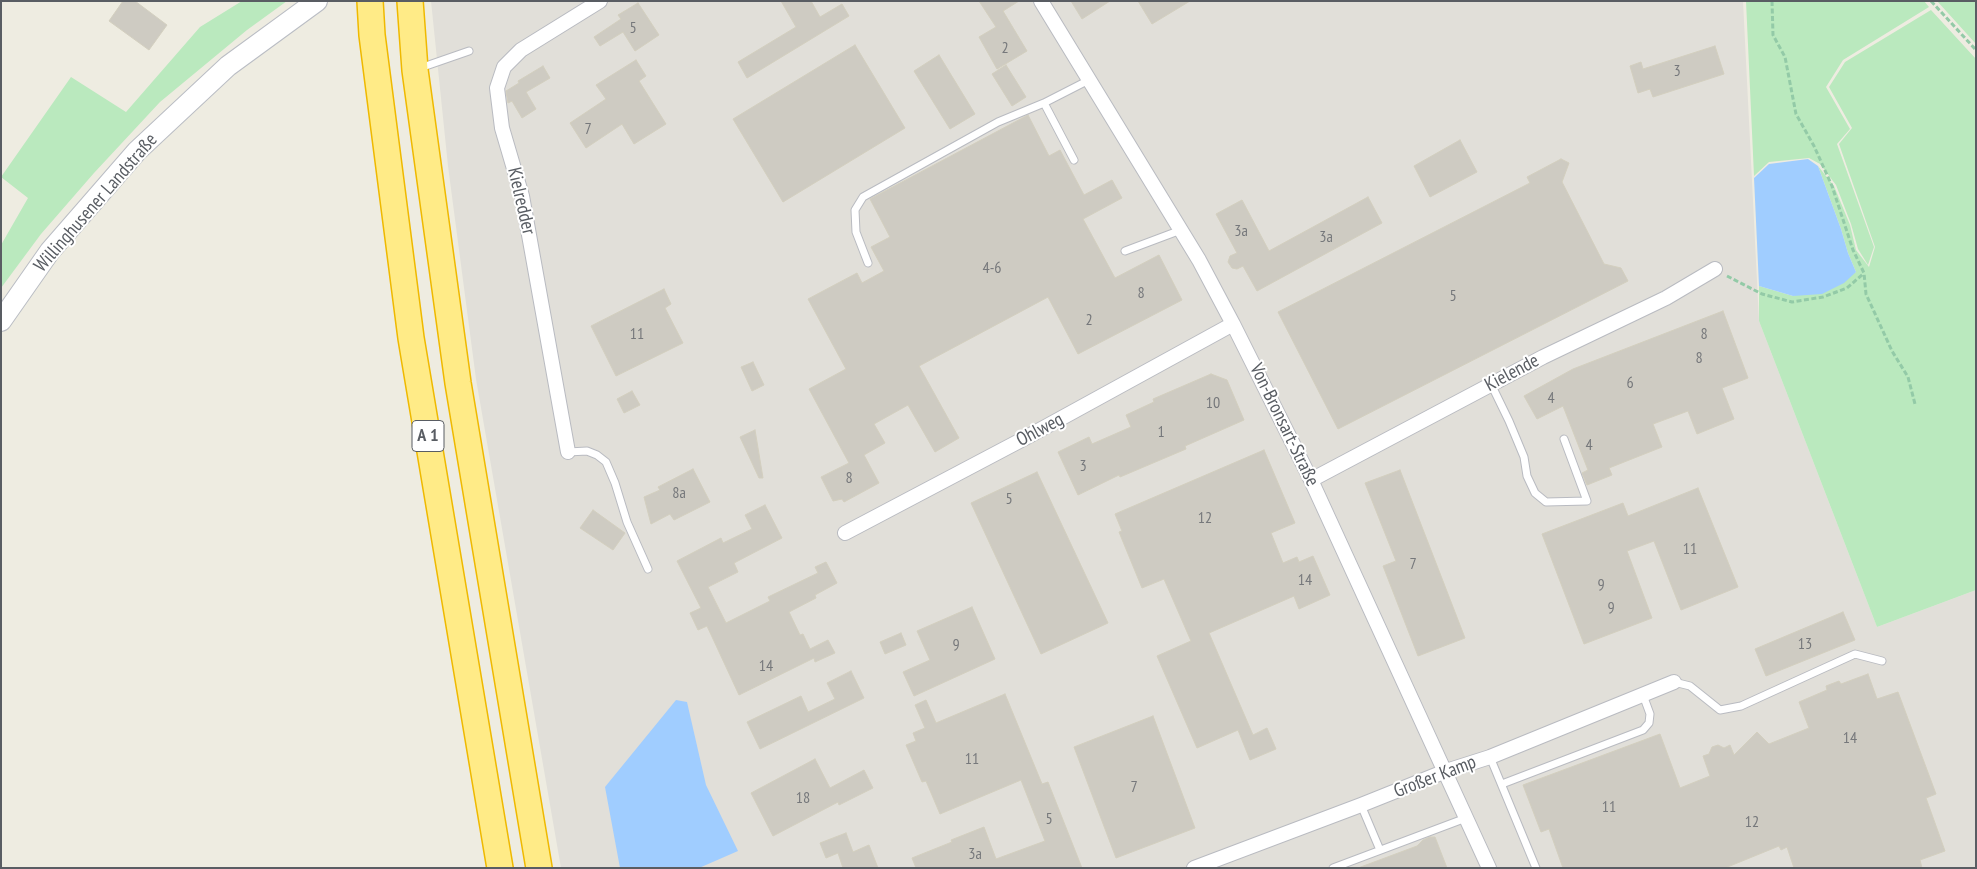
<!DOCTYPE html>
<html>
<head>
<meta charset="utf-8">
<style>
  body { margin:0 }
  #map { position:relative; width:1977px; height:869px; overflow:hidden; background:#eeece1; font-family:"PT Sans Narrow",sans-serif }
  canvas { display:block }
  .frame { position:absolute; inset:0; border:2px solid #595d63; pointer-events:none }
</style>
</head>
<body>
<div id="map">
<canvas width="1977" height="869"></canvas>
<div class="frame"></div>
</div>
<script>
const context = document.querySelector('canvas').getContext('2d');
context.lineJoin = 'round';
function fill(path, color) {
  context.fillStyle = color;
  context.fill(path, 'evenodd');
}
function shape(rows) {
  const path = new Path2D();
  for (const r of rows) {
    path.moveTo(r[0], r[1]);
    for (let i = 2; i < r.length; i += 2) path.lineTo(r[i], r[i + 1]);
  }
  return path;
}
function stroke(path, color, width, dash) {
  context.strokeStyle = color;
  context.lineWidth = width;
  context.lineCap = dash ? 'butt' : 'round';
  context.setLineDash(dash || []);
  context.stroke(path);
}
function write(font, color, halo, rows, align = 'center') {
  context.font = font + ' "PT Sans Narrow",sans-serif';
  context.lineWidth = 4;
  context.setLineDash([]);
  context.textBaseline = 'middle';
  context.strokeStyle = halo;
  context.fillStyle = color;
  for (const [text, x, y, turn = 0] of rows) {
    context.save();
    context.translate(x, y);
    context.rotate((+turn || 0) * Math.PI / 180);
    context.textAlign = isNaN(turn) ? turn : align;
    if (halo) context.strokeText(text, 0, 0);
    context.fillText(text, 0, 0);
    context.restore();
  }
}
fill(shape([
  [431,1,1743,1,1759,321,1877,627,1976,590,1976,868,561,868,476,379,448,166]
]), '#e1dfd9');
fill(shape([
  [242,1,287,1,247,30,160,102,94,173,41,234,1,288,1,245,28,198,1,177,71,77,126,112,200,27],
  [1746,1,1924,1,1929,7,1843,60,1826,87,1850,129,1837,144,1874,247,1868,265,1858,249,1851,224,1836,185,1820,164,1809,158,1769,162,1754,176],
  [1937,1,1976,1,1976,44],
  [1931,10,1976,59,1976,590,1877,627,1759,321,1759,286,1793,296,1856,272,1848,253,1841,229,1818,166,1834,186,1850,225,1856,250,1869,267,1875,247,1839,144,1852,128,1829,87,1845,62]
]), '#bae9be');
fill(shape([
  [1808,159,1818,166,1841,229,1848,253,1856,272,1844,283,1822,294,1793,296,1759,286,1754,178,1769,164],
  [676,700,687,702,706,785,738,851,699,868,620,868,605,787]
]), '#a0cdff');
const building = shape([
  [123,1,135,1,167,25,149,50,109,21,123,1],
  [781,1,811,1,820,17,842,4,849,16,747,78,738,62,796,27,781,1],
  [979,1,1019,1,1003,11,1027,51,997,69,979,37,996,27,979,1],
  [1071,1,1110,1,1082,19,1071,1],
  [1138,1,1190,1,1152,24,1138,1],
  [638,3,659,35,635,51,623,32,600,46,594,37,621,19,618,15,638,3],
  [855,45,905,128,783,202,733,119,855,45],
  [1715,46,1724,74,1653,97,1650,89,1638,93,1630,66,1641,62,1643,69,1715,46],
  [939,55,975,114,950,129,914,71,939,55],
  [636,60,646,76,639,81,666,124,634,144,622,124,586,148,570,123,606,99,596,85,636,60],
  [1006,65,1026,97,1012,106,992,74,1006,65],
  [543,66,550,78,526,92,536,109,522,118,512,101,508,103,506,91,519,83,518,81,543,66],
  [1028,115,1049,156,1060,150,1084,195,1112,180,1122,198,1083,219,1115,278,1159,255,1182,300,1078,354,1048,297,919,366,959,438,935,452,908,405,874,424,885,443,864,455,879,483,844,502,842,499,833,501,821,477,849,463,809,389,846,369,808,299,857,273,862,283,884,271,871,247,890,237,870,199,1028,115],
  [1460,140,1477,172,1430,197,1414,166,1460,140],
  [1561,159,1569,163,1562,182,1604,264,1621,268,1628,281,1338,429,1278,312,1530,183,1527,177,1561,159],
  [1368,197,1382,223,1257,291,1243,266,1237,269,1232,268,1228,262,1230,256,1237,253,1216,214,1242,200,1269,251,1368,197],
  [664,289,671,304,665,308,683,343,616,376,591,326,664,289],
  [1723,311,1748,378,1722,388,1734,419,1697,434,1688,411,1653,424,1662,447,1609,468,1612,475,1587,485,1582,473,1588,470,1563,406,1537,419,1524,396,1573,369,1723,311],
  [753,362,764,385,752,391,741,367,753,362],
  [1211,374,1227,380,1244,420,1185,446,1186,449,1120,477,1119,475,1078,495,1058,452,1089,437,1092,444,1131,427,1126,415,1154,402,1153,399,1211,374],
  [632,391,640,405,624,413,617,399,632,391],
  [755,430,763,478,759,478,740,437,755,430],
  [1264,450,1295,523,1271,533,1283,563,1297,557,1299,562,1313,556,1330,595,1299,609,1294,596,1209,633,1253,735,1267,728,1276,749,1250,760,1238,730,1197,748,1157,656,1191,641,1164,579,1142,588,1119,532,1122,531,1115,514,1264,450],
  [693,469,710,502,674,520,670,514,651,524,644,497,660,490,658,487,693,469],
  [1400,470,1465,638,1418,656,1383,566,1396,561,1365,483,1400,470],
  [1037,472,1108,623,1041,654,971,503,1037,472],
  [1698,488,1738,587,1681,610,1654,541,1627,551,1652,618,1584,644,1542,534,1623,503,1628,516,1698,488],
  [765,505,782,538,734,563,738,572,708,587,726,623,770,601,768,597,818,573,815,567,826,562,837,583,815,595,816,598,789,612,800,635,803,634,810,649,828,640,835,653,815,662,814,658,739,695,707,626,698,630,690,613,701,608,677,561,721,538,723,543,752,529,745,515,765,505],
  [593,510,625,533,613,550,580,528,593,510],
  [972,607,995,659,914,696,903,672,930,660,917,631,972,607],
  [1843,612,1855,640,1766,676,1755,649,1843,612],
  [901,633,906,645,885,654,880,642,901,633],
  [851,671,864,698,760,749,747,722,801,696,808,712,835,699,827,683,851,671],
  [1868,674,1877,699,1898,692,1936,794,1926,798,1945,851,1920,860,1922,868,1794,868,1787,847,1781,850,1779,846,1725,868,1563,868,1549,829,1541,832,1523,785,1660,734,1680,788,1710,776,1703,756,1709,754,1712,747,1718,745,1724,748,1730,745,1734,755,1757,732,1769,744,1809,728,1799,702,1827,690,1826,686,1839,681,1841,684,1868,674],
  [1005,694,1042,784,1048,782,1082,868,916,868,912,858,952,842,951,840,984,827,996,859,1045,841,1021,780,940,814,926,781,922,782,906,745,916,741,913,733,925,728,915,705,926,700,936,723,1005,694],
  [1153,716,1195,828,1116,858,1074,747,1153,716],
  [815,759,830,788,864,770,873,788,839,805,838,802,773,836,751,793,815,759],
  [846,833,853,852,869,845,878,868,843,868,838,853,826,858,820,843,846,833],
  [1430,837,1435,837,1447,868,1358,868,1417,846,1423,840,1430,837]
]);
fill(building, '#cecbc2');
stroke(building, '#d3cfbf', 1);
const lane = shape([
  [420,68,469,51],
  [1074,160,1044,103,1089,80],
  [1125,251,1181,230],
  [868,263,856,232,855,210,863,197,998,122,1044,103],
  [1491,384,1509,421,1524,457,1527,476,1535,493,1546,502,1587,501,1564,439],
  [568,452,587,451,597,455,606,462,615,483,627,522,648,569],
  [1674,682,1690,686,1720,710,1741,706,1855,654,1882,661],
  [1490,757,1536,868],
  [1502,784,1643,730,1649,723,1650,714,1643,695],
  [1361,805,1380,850],
  [1333,868,1466,818]
]);
const street = shape([
  [1041,1,1199,260,1233,324,1311,480,1489,868],
  [568,452,522,196,502,128,497,88,504,67,521,50,600,1],
  [1311,480,1543,357,1666,298,1715,269],
  [845,533,1027,437,1233,324],
  [1194,868,1361,805,1446,771,1490,757,1674,682]
]);
const secondary = shape([
  [1,321,50,251,137,151,228,66,317,1]
]);
const highway = shape([
  [370,1,372,35,411,338,500,868],
  [410,1,415,70,458,383,539,868]
]);
stroke(lane, '#b9bbc1', 9);
stroke(street, '#b9bbc1', 16);
stroke(secondary, '#babdc4', 22);
stroke(highway, '#efb900', 28);
stroke(shape([
  [1772,1,1773,35,1785,57,1796,114,1814,146,1832,186,1853,250,1864,273,1866,294,1892,351,1908,377,1915,404],
  [1931,1,1976,50],
  [1727,276,1762,294,1792,302,1823,297,1847,288,1863,274]
]), '#93caa7', 3, [5, 2.5]);
stroke(lane, '#fff', 7);
stroke(street, '#fff', 14);
stroke(secondary, '#fff', 20);
stroke(highway, '#ffeb87', 25);
write('16px', '#76787b', null, [
  ["5",633,28],
  ["2",1005,48],
  ["3",1677,71],
  ["7",588,129],
  ["3a",1241,231],
  ["3a",1326,237],
  ["4-6",992,268],
  ["8",1141,293],
  ["5",1453,296],
  ["2",1089,320],
  ["11",637,334],
  ["8",1704,334],
  ["8",1699,358],
  ["6",1630,383],
  ["4",1551,398],
  ["10",1213,403],
  ["1",1161,432],
  ["4",1589,445],
  ["3",1083,466],
  ["8",849,478],
  ["8a",679,493],
  ["5",1009,499],
  ["12",1205,518],
  ["11",1690,549],
  ["7",1413,564],
  ["14",1305,580],
  ["9",1601,585],
  ["9",1611,608],
  ["13",1805,644],
  ["9",956,645],
  ["14",766,666],
  ["14",1850,738],
  ["11",972,759],
  ["7",1134,787],
  ["18",803,798],
  ["11",1609,807],
  ["5",1049,819],
  ["12",1752,822],
  ["3a",975,854]
]);
for (const [x, y, w] of [
  [428,436,32]
]) {
  const box = new Path2D();
  box.roundRect(x - w / 2, y - 15.5, w, 31, 4);
  context.fillStyle = '#fff';
  context.fill(box);
  stroke(box, '#595d63', 1);
}
write('bold 18px', '#595d63', null, [
  ["A 1",428,436]
]);
write('19px', '#595d63', '#fff', [
  ["Kielredder",521,201,77],
  ["Willinghusener Landstraße",96,203,-49],
  ["Kielende",1512,373,-28],
  ["Von-Bronsart-Straße",1284,425,64],
  ["Ohlweg",1040,430,-28],
  ["Großer Kamp",1435,777,-21]
]);
</script>
</body>
</html>
